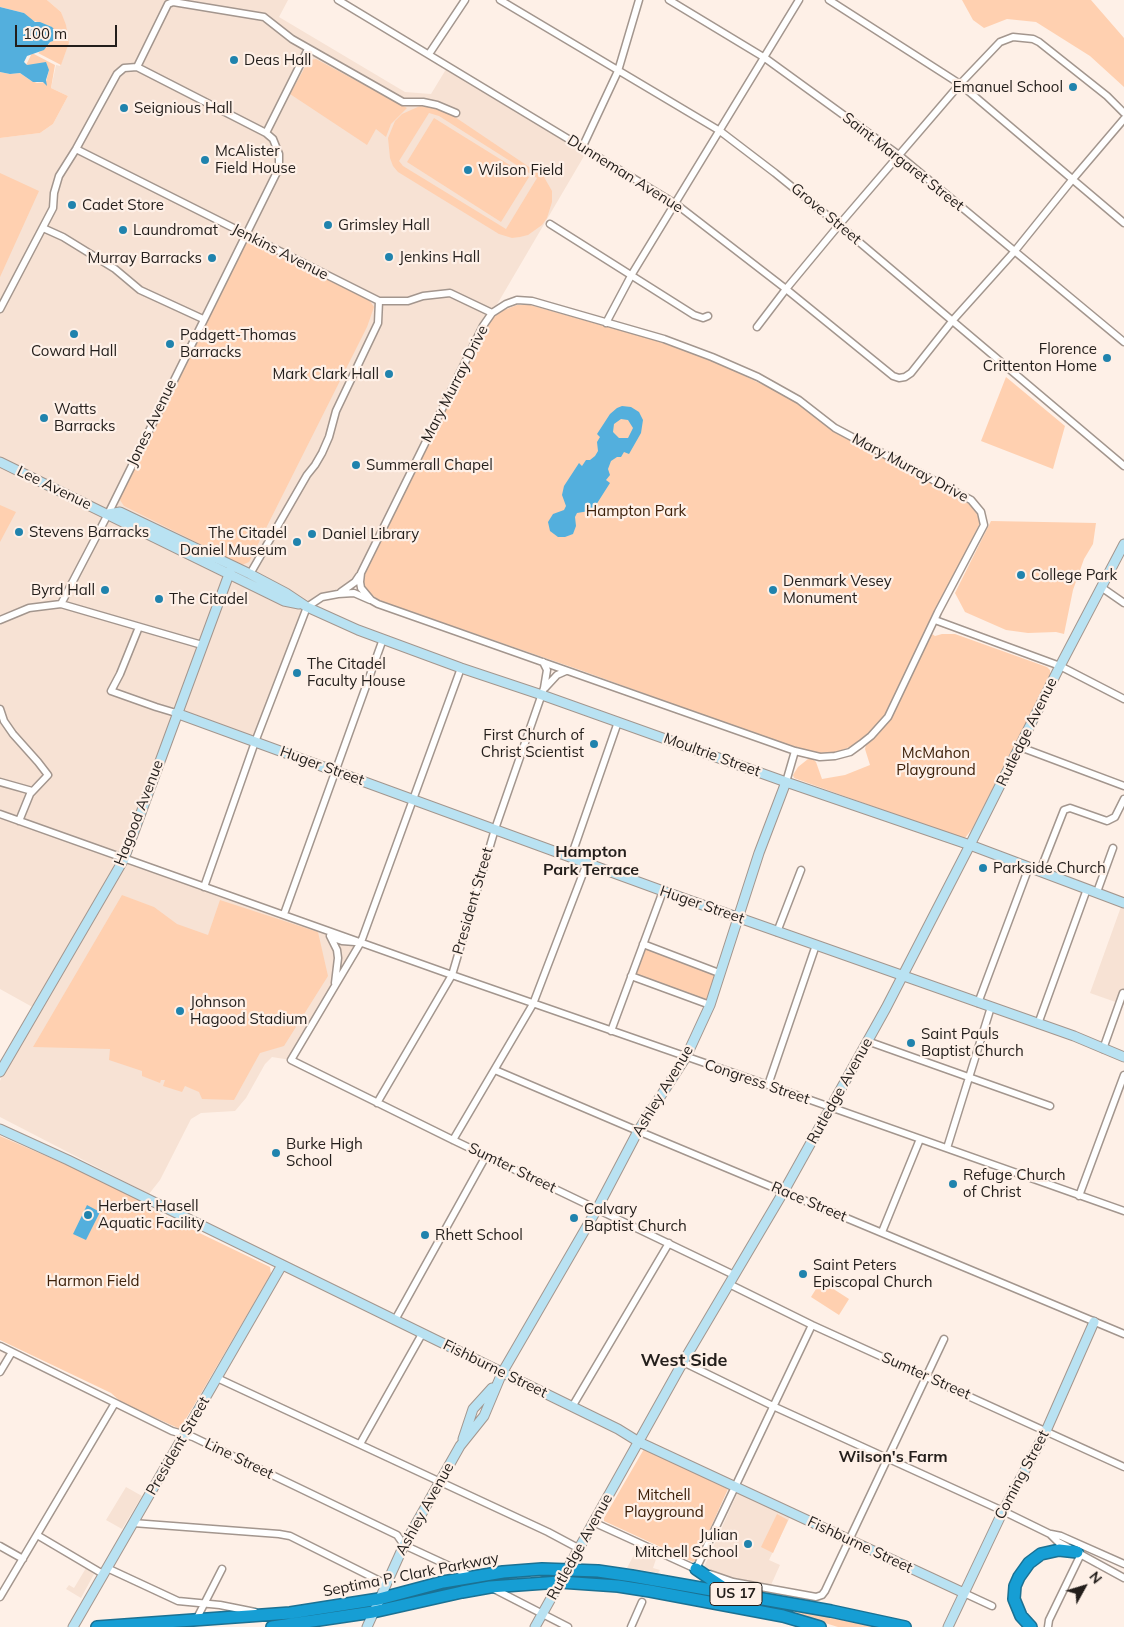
<!DOCTYPE html>
<html>
<head>
<meta charset="utf-8">
<style>
  body { margin:0 }
  #map { position:relative; width:1124px; height:1627px; overflow:hidden; background:#fef0e7; font-family:Mulish,sans-serif }
  canvas { display:block }
  .north { position:absolute; left:1059px; top:1562px; width:50px; height:50px; -webkit-text-stroke:4px #fef0e7; paint-order:stroke; rotate:51deg; font-size:14px; font-weight:700; line-height:20px; text-align:center; color:#231e1b }
  .north::after { content:''; display:block; margin:auto; width:18px; height:22px; background:#231e1b; clip-path:polygon(50% 0,100% 100%,50% 72%,0 100%) }
  .scale { position:absolute; left:15px; top:25px; width:102px; height:22px; box-sizing:border-box; border:2px solid #231e1b; border-top:0; padding-left:6px; font-size:15px; line-height:18px; white-space:nowrap; color:#231e1b; -webkit-text-stroke:4px #fef0e7; paint-order:stroke }
</style>
</head>
<body>
<div id="map">
<canvas width="1124" height="1627"></canvas>
<div class="north">N</div>
<div class="scale">100 m</div>
</div>
<script>
const context = document.querySelector('canvas').getContext('2d');
context.lineJoin = 'round';
function fill(path, color) {
  context.fillStyle = color;
  context.fill(path, 'evenodd');
}
function shape(rows) {
  const path = new Path2D();
  for (const r of rows) {
    path.moveTo(r[0], r[1]);
    for (let i = 2; i < r.length; i += 2) path.lineTo(r[i], r[i + 1]);
  }
  return path;
}
function stroke(path, color, width, dash) {
  context.strokeStyle = color;
  context.lineWidth = width;
  context.lineCap = dash ? 'butt' : 'round';
  context.setLineDash(dash || []);
  context.stroke(path);
}
function write(font, color, halo, rows, align = 'center') {
  context.font = font + ' Mulish,sans-serif';
  context.lineWidth = 4.5;
  context.setLineDash([]);
  context.textBaseline = 'middle';
  context.strokeStyle = halo;
  context.fillStyle = color;
  for (const [text, x, y, turn = 0] of rows) {
    context.save();
    context.translate(x, y);
    context.rotate((+turn || 0) * Math.PI / 180);
    context.textAlign = isNaN(turn) ? turn : align;
    if (halo) context.strokeText(text, 0, 0);
    context.fillText(text, 0, 0);
    context.restore();
  }
}
fill(shape([
  [47,0,288,0,279,17,405,92,431,94,448,66,587,151,492,313,361,573,347,589,307,607,255,742,177,713,124,859,361,942,291,1060,272,1057,265,1064,246,1098,235,1111,201,1113,191,1119,160,1180,149,1194,0,1117,0,1081,13,1049,36,1009,0,989,0,138,40,133,53,124,68,96,51,88,56,65,60,66,69,43,61,12],
  [1122,904,1124,905,1124,1005,1090,993],
  [126,1487,142,1496,122,1529,106,1520],
  [739,1493,790,1517,769,1560,780,1565,771,1585,725,1576,704,1567,737,1494],
  [638,1547,657,1556,653,1568,660,1570,658,1573,627,1568],
  [86,1568,94,1574,81,1598,66,1589,69,1585,74,1588]
]), '#f7e2d4');
fill(shape([
  [0,0,47,0,61,12,66,25,69,43,61,65,38,53,47,47,50,42,59,38,54,31,50,26,28,19,24,13,0,7],
  [962,0,1091,0,1124,38,1124,87,1090,56,1036,22,1007,19,984,28,973,20],
  [32,53,55,65,51,88,68,96,53,124,40,133,0,138,0,72,10,74,20,73,30,80,37,83,46,82,49,70,34,65,26,65],
  [316,59,407,108,391,124,386,137,376,129,367,145,290,94,309,60],
  [420,106,440,108,449,113,544,177,552,191,552,202,547,218,542,225,528,235,520,237,512,238,499,234,398,172,393,166,390,158,388,138,395,121,402,114],
  [429,113,439,116,537,178,506,229,403,166,399,161],
  [434,118,529,177,501,222,407,162],
  [0,173,39,191,0,277],
  [245,239,368,298,374,307,367,327,249,562,242,565,124,506,118,497],
  [517,305,530,305,654,340,709,359,774,390,794,401,834,432,968,503,977,514,979,520,979,525,885,716,877,727,857,744,835,753,822,754,796,749,580,670,380,601,366,590,363,581,364,573,488,324,493,317,499,312],
  [1006,377,1065,426,1053,469,981,441],
  [0,505,16,512,0,542],
  [991,521,1096,523,1093,544,1084,559,1073,590,1064,634,1056,632,1028,633,1006,630,965,612,955,593],
  [932,634,935,636,942,634,955,634,1047,667,1050,670,1050,675,972,829,965,838,961,838,794,778,793,775,798,767,808,759,813,759,816,762,822,779,845,775,870,765,865,749,866,745,890,718,928,637],
  [122,895,154,907,177,924,208,935,220,900,318,932,328,976,284,1046,260,1053,234,1100,202,1099,199,1092,185,1086,182,1092,163,1086,165,1080,161,1080,160,1083,142,1076,142,1071,109,1060,110,1049,33,1047],
  [644,947,717,974,708,1002,634,975],
  [0,1136,83,1172,143,1201,154,1211,270,1267,271,1274,180,1429,121,1402,111,1393,0,1340],
  [821,1281,849,1299,839,1315,811,1297],
  [644,1449,728,1489,696,1560,693,1562,604,1521,604,1518],
  [777,1514,788,1520,773,1553,761,1547],
  [789,1609,833,1618,874,1627,838,1627,789,1612]
]), '#ffd0b0');
fill(shape([
  [0,7,24,13,35,22,40,22,52,27,59,35,59,39,50,42,44,50,27,56,24,62,27,65,46,62,49,70,46,80,47,86,43,82,33,82,20,73,10,74,0,72],
  [622,406,631,407,639,412,643,420,641,433,629,454,624,452,621,457,617,457,611,461,608,469,610,475,606,480,610,483,596,505,589,511,577,513,575,517,576,526,573,534,565,537,558,537,550,531,548,522,553,514,564,510,566,506,562,495,564,486,579,463,582,466,586,460,590,460,595,456,598,451,597,442,600,437,597,434,610,414,617,408],
  [621,419,628,420,633,428,628,438,619,438,613,432,614,424],
  [87,1205,100,1212,86,1240,73,1234]
]), '#53afdd');
const street = shape([
  [338,0,676,204,786,289,893,376,899,378,905,377,911,373,953,320,1014,252,1072,180,1124,119],
  [500,0,720,131,775,173,839,225,1124,466],
  [669,0,765,58,900,156,1124,342],
  [829,0,960,84,1124,223],
  [429,54,465,0],
  [137,67,168,4,173,2,264,17,292,39,403,102,423,102,437,105,456,113],
  [137,67,266,133,308,49],
  [582,148,618,71,639,0],
  [76,149,379,301,408,301,423,296,450,293,492,313],
  [550,224,694,315,703,318,708,316],
  [43,228,63,237,115,269,140,290,203,319],
  [517,300,532,301,664,339,712,357,758,377,799,400,835,428,971,500,981,512,984,525,938,612,888,717,871,736,861,744,850,752,835,756,820,757,795,751,378,604,371,600,361,588,360,582,361,573,483,326,492,313,506,304,517,300],
  [0,309,53,208,54,193,59,176,76,149,117,74,124,68,137,67],
  [606,323,632,274,799,0],
  [757,327,786,289,839,225,960,84,1000,42,1013,37,1033,39,1039,42,1107,96,1124,113],
  [250,574,307,475,315,465,322,453,329,437,336,411,378,323,379,301],
  [1101,587,1124,603],
  [341,592,355,582,359,576],
  [61,604,108,514,279,168,279,154,273,139,266,133],
  [0,620,29,608,61,604,202,645],
  [935,620,1060,666,1124,699],
  [139,627,120,674,111,691,156,707,176,713],
  [461,668,361,942,291,1060,453,1140,734,1275],
  [545,688,557,675,566,671],
  [0,709,4,721,13,734,38,762,48,775,30,794,19,821],
  [1020,747,1124,786],
  [0,782,32,791],
  [786,782,795,751],
  [0,814,452,975,768,1085,1124,1211],
  [571,857,618,722],
  [1040,871,1064,810,1070,808,1107,821,1115,817,1124,799],
  [204,887,255,742,307,607,322,597,338,594,354,593,370,600],
  [1097,892,1113,848],
  [284,914,383,639],
  [777,932,801,870],
  [330,936,337,950,338,958,335,983],
  [331,937,342,941,355,942],
  [643,944,719,973],
  [631,976,710,1005],
  [978,1003,1029,867],
  [1038,1024,1087,889],
  [611,1031,663,891],
  [867,1041,1050,1106],
  [1103,1049,1123,993],
  [495,1070,638,1131,1124,1334],
  [768,1085,816,945],
  [377,1103,452,975,495,829,544,688,547,670,543,662],
  [453,1140,533,1004,587,863],
  [947,1148,991,1007],
  [1079,1196,1124,1075],
  [882,1232,920,1139],
  [729,1284,812,1325,1124,1467],
  [395,1320,486,1156],
  [0,1346,172,1431,193,1437,397,1535,404,1545,471,1576],
  [683,1362,775,1407,1003,1511,1050,1534,1058,1542,1124,1578],
  [0,1372,12,1352],
  [217,1378,548,1532,578,1548],
  [572,1407,669,1243],
  [360,1444,422,1334],
  [593,1522,698,1570],
  [133,1523,279,1534,290,1536,386,1584],
  [1051,1534,1061,1536,1124,1564],
  [37,1535,103,1574],
  [0,1546,23,1559],
  [107,1568,178,1601,220,1605,255,1612],
  [696,1569,812,1325],
  [710,1574,733,1582,816,1597,822,1595,825,1591,944,1339],
  [494,1589,568,1627],
  [964,1593,992,1606],
  [0,1597,115,1403],
  [196,1620,222,1569],
  [631,1627,642,1602],
  [1048,1627,1049,1620,1081,1554]
]);
const secondary = shape([
  [0,462,284,601,299,604],
  [108,514,120,512,250,574,286,593,307,607,358,630,461,668,542,695,786,782,970,845,1124,903],
  [176,713,663,891,1074,1036,1124,1057],
  [0,1072,124,859,232,566],
  [0,1129,68,1160,618,1429,639,1442,964,1593],
  [463,1439,473,1409,492,1388],
  [73,1627,282,1265],
  [367,1627,404,1545,460,1446,484,1416,502,1373,597,1209,638,1131,686,1057,710,1005,759,853,786,782],
  [535,1627,683,1362,784,1191,886,1008,970,845,1060,666,1124,544],
  [948,1627,1003,1511,1046,1431,1094,1322]
]);
const highway = shape([
  [696,1569,727,1590],
  [97,1627,290,1613,379,1599,443,1582,503,1572,542,1569,598,1571,632,1576,831,1611,905,1627],
  [272,1627,373,1612,462,1592,490,1587,560,1582,618,1586,650,1591,783,1616,820,1627],
  [1031,1627,1021,1616,1014,1599,1015,1586,1019,1577,1029,1563,1041,1554,1059,1550,1077,1552]
]);
stroke(street, '#a3968e', 9);
stroke(secondary, '#a3968e', 11);
stroke(highway, '#1b7193', 14);
stroke(street, '#fff', 6);
stroke(secondary, '#b9e2f2', 9);
stroke(highway, '#169ed4', 11);
for (const [x, y, r, color] of [
  [234,60,5,"#2083ad"],
  [1073,87,5,"#2083ad"],
  [124,108,5,"#2083ad"],
  [205,160,5,"#2083ad"],
  [468,170,5,"#2083ad"],
  [72,205,5,"#2083ad"],
  [328,225,5,"#2083ad"],
  [123,230,5,"#2083ad"],
  [389,257,5,"#2083ad"],
  [212,258,5,"#2083ad"],
  [74,334,5,"#2083ad"],
  [170,344,5,"#2083ad"],
  [1107,358,5,"#2083ad"],
  [389,374,5,"#2083ad"],
  [44,418,5,"#2083ad"],
  [356,465,5,"#2083ad"],
  [19,532,5,"#2083ad"],
  [312,534,5,"#2083ad"],
  [297,542,5,"#2083ad"],
  [1021,575,5,"#2083ad"],
  [105,590,5,"#2083ad"],
  [773,590,5,"#2083ad"],
  [159,599,5,"#2083ad"],
  [297,673,5,"#2083ad"],
  [594,744,5,"#2083ad"],
  [983,868,5,"#2083ad"],
  [180,1011,5,"#2083ad"],
  [911,1043,5,"#2083ad"],
  [276,1153,5,"#2083ad"],
  [953,1184,5,"#2083ad"],
  [88,1215,5,"#2083ad"],
  [574,1218,5,"#2083ad"],
  [425,1235,5,"#2083ad"],
  [803,1274,5,"#2083ad"],
  [748,1544,5,"#2083ad"]
]) {
  const dot = new Path2D();
  dot.arc(x, y, r, 0, 2 * Math.PI);
  context.fillStyle = color;
  context.fill(dot);
  stroke(dot, '#fef0e7', 2);
}
for (const [x, y, w] of [
  [736,1594,52]
]) {
  const box = new Path2D();
  box.roundRect(x - w / 2, y - 11.5, w, 23, 4);
  context.fillStyle = '#fef0e7';
  context.fill(box);
  stroke(box, '#231e1b', 1);
}
write('bold 14px', '#231e1b', null, [
  ["US 17",736,1594]
]);
write('15px', '#231e1b', '#fef0e7', [
  ["Deas Hall",244,60],
  ["Emanuel School",1063,87,"right"],
  ["Seignious Hall",134,108],
  ["McAlister",215,151],
  ["Field House",215,168],
  ["Wilson Field",478,170],
  ["Cadet Store",82,205],
  ["Grimsley Hall",338,225],
  ["Laundromat",133,230],
  ["Jenkins Hall",399,257],
  ["Murray Barracks",202,258,"right"],
  ["Padgett-Thomas",180,335],
  ["Barracks",180,352],
  ["Florence",1097,349,"right"],
  ["Crittenton Home",1097,366,"right"],
  ["Coward Hall",74,351,"center"],
  ["Mark Clark Hall",379,374,"right"],
  ["Watts",54,409],
  ["Barracks",54,426],
  ["Summerall Chapel",366,465],
  ["Stevens Barracks",29,532],
  ["The Citadel",287,533,"right"],
  ["Daniel Museum",287,550,"right"],
  ["Daniel Library",322,534],
  ["College Park",1031,575],
  ["Denmark Vesey",783,581],
  ["Monument",783,598],
  ["Byrd Hall",95,590,"right"],
  ["The Citadel",169,599],
  ["The Citadel",307,664],
  ["Faculty House",307,681],
  ["First Church of",584,735,"right"],
  ["Christ Scientist",584,752,"right"],
  ["Parkside Church",993,868],
  ["Johnson",190,1002],
  ["Hagood Stadium",190,1019],
  ["Saint Pauls",921,1034],
  ["Baptist Church",921,1051],
  ["Burke High",286,1144],
  ["School",286,1161],
  ["Refuge Church",963,1175],
  ["of Christ",963,1192],
  ["Herbert Hasell",98,1206],
  ["Aquatic Facility",98,1223],
  ["Calvary",584,1209],
  ["Baptist Church",584,1226],
  ["Rhett School",435,1235],
  ["Saint Peters",813,1265],
  ["Episcopal Church",813,1282],
  ["Julian",738,1535,"right"],
  ["Mitchell School",738,1552,"right"]
], 'left');
write('15px', '#231e1b', '#fef0e7', [
  ["Saint Margaret Street",903,162,38],
  ["Dunneman Avenue",625,174,32],
  ["Grove Street",826,214,40],
  ["Jenkins Avenue",280,252,27],
  ["Mary Murray Drive",455,384,-63],
  ["Jones Avenue",152,423,-64],
  ["Mary Murray Drive",910,468,28],
  ["Lee Avenue",54,488,26],
  ["Rutledge Avenue",1027,732,-64],
  ["Moultrie Street",712,755,20],
  ["Huger Street",322,766,20],
  ["Hagood Avenue",139,813,-69],
  ["President Street",473,901,-74],
  ["Huger Street",702,905,19],
  ["Congress Street",757,1082,19],
  ["Ashley Avenue",663,1091,-59],
  ["Rutledge Avenue",840,1091,-61],
  ["Sumter Street",512,1168,26],
  ["Race Street",809,1202,23],
  ["Fishburne Street",495,1369,26],
  ["Sumter Street",926,1376,24],
  ["President Street",178,1446,-60],
  ["Line Street",239,1459,26],
  ["Coming Street",1022,1475,-62],
  ["Ashley Avenue",425,1509,-61],
  ["Fishburne Street",860,1545,25],
  ["Rutledge Avenue",580,1547,-61],
  ["Septima P. Clark Parkway",411,1575,-11]
]);
write('15px', '#3e210a', '#fef0e7', [
  ["Hampton Park",636,511],
  ["McMahon",936,753],
  ["Playground",936,770],
  ["Harmon Field",93,1281],
  ["Mitchell",664,1495],
  ["Playground",664,1512]
]);
write('bold 16px', '#231e1b', '#fef0e7', [
  ["Hampton",591,852],
  ["Park Terrace",591,870],
  ["Wilson's Farm",893,1457]
]);
write('bold 18px', '#231e1b', '#fef0e7', [
  ["West Side",684,1361]
]);
</script>
</body>
</html>
